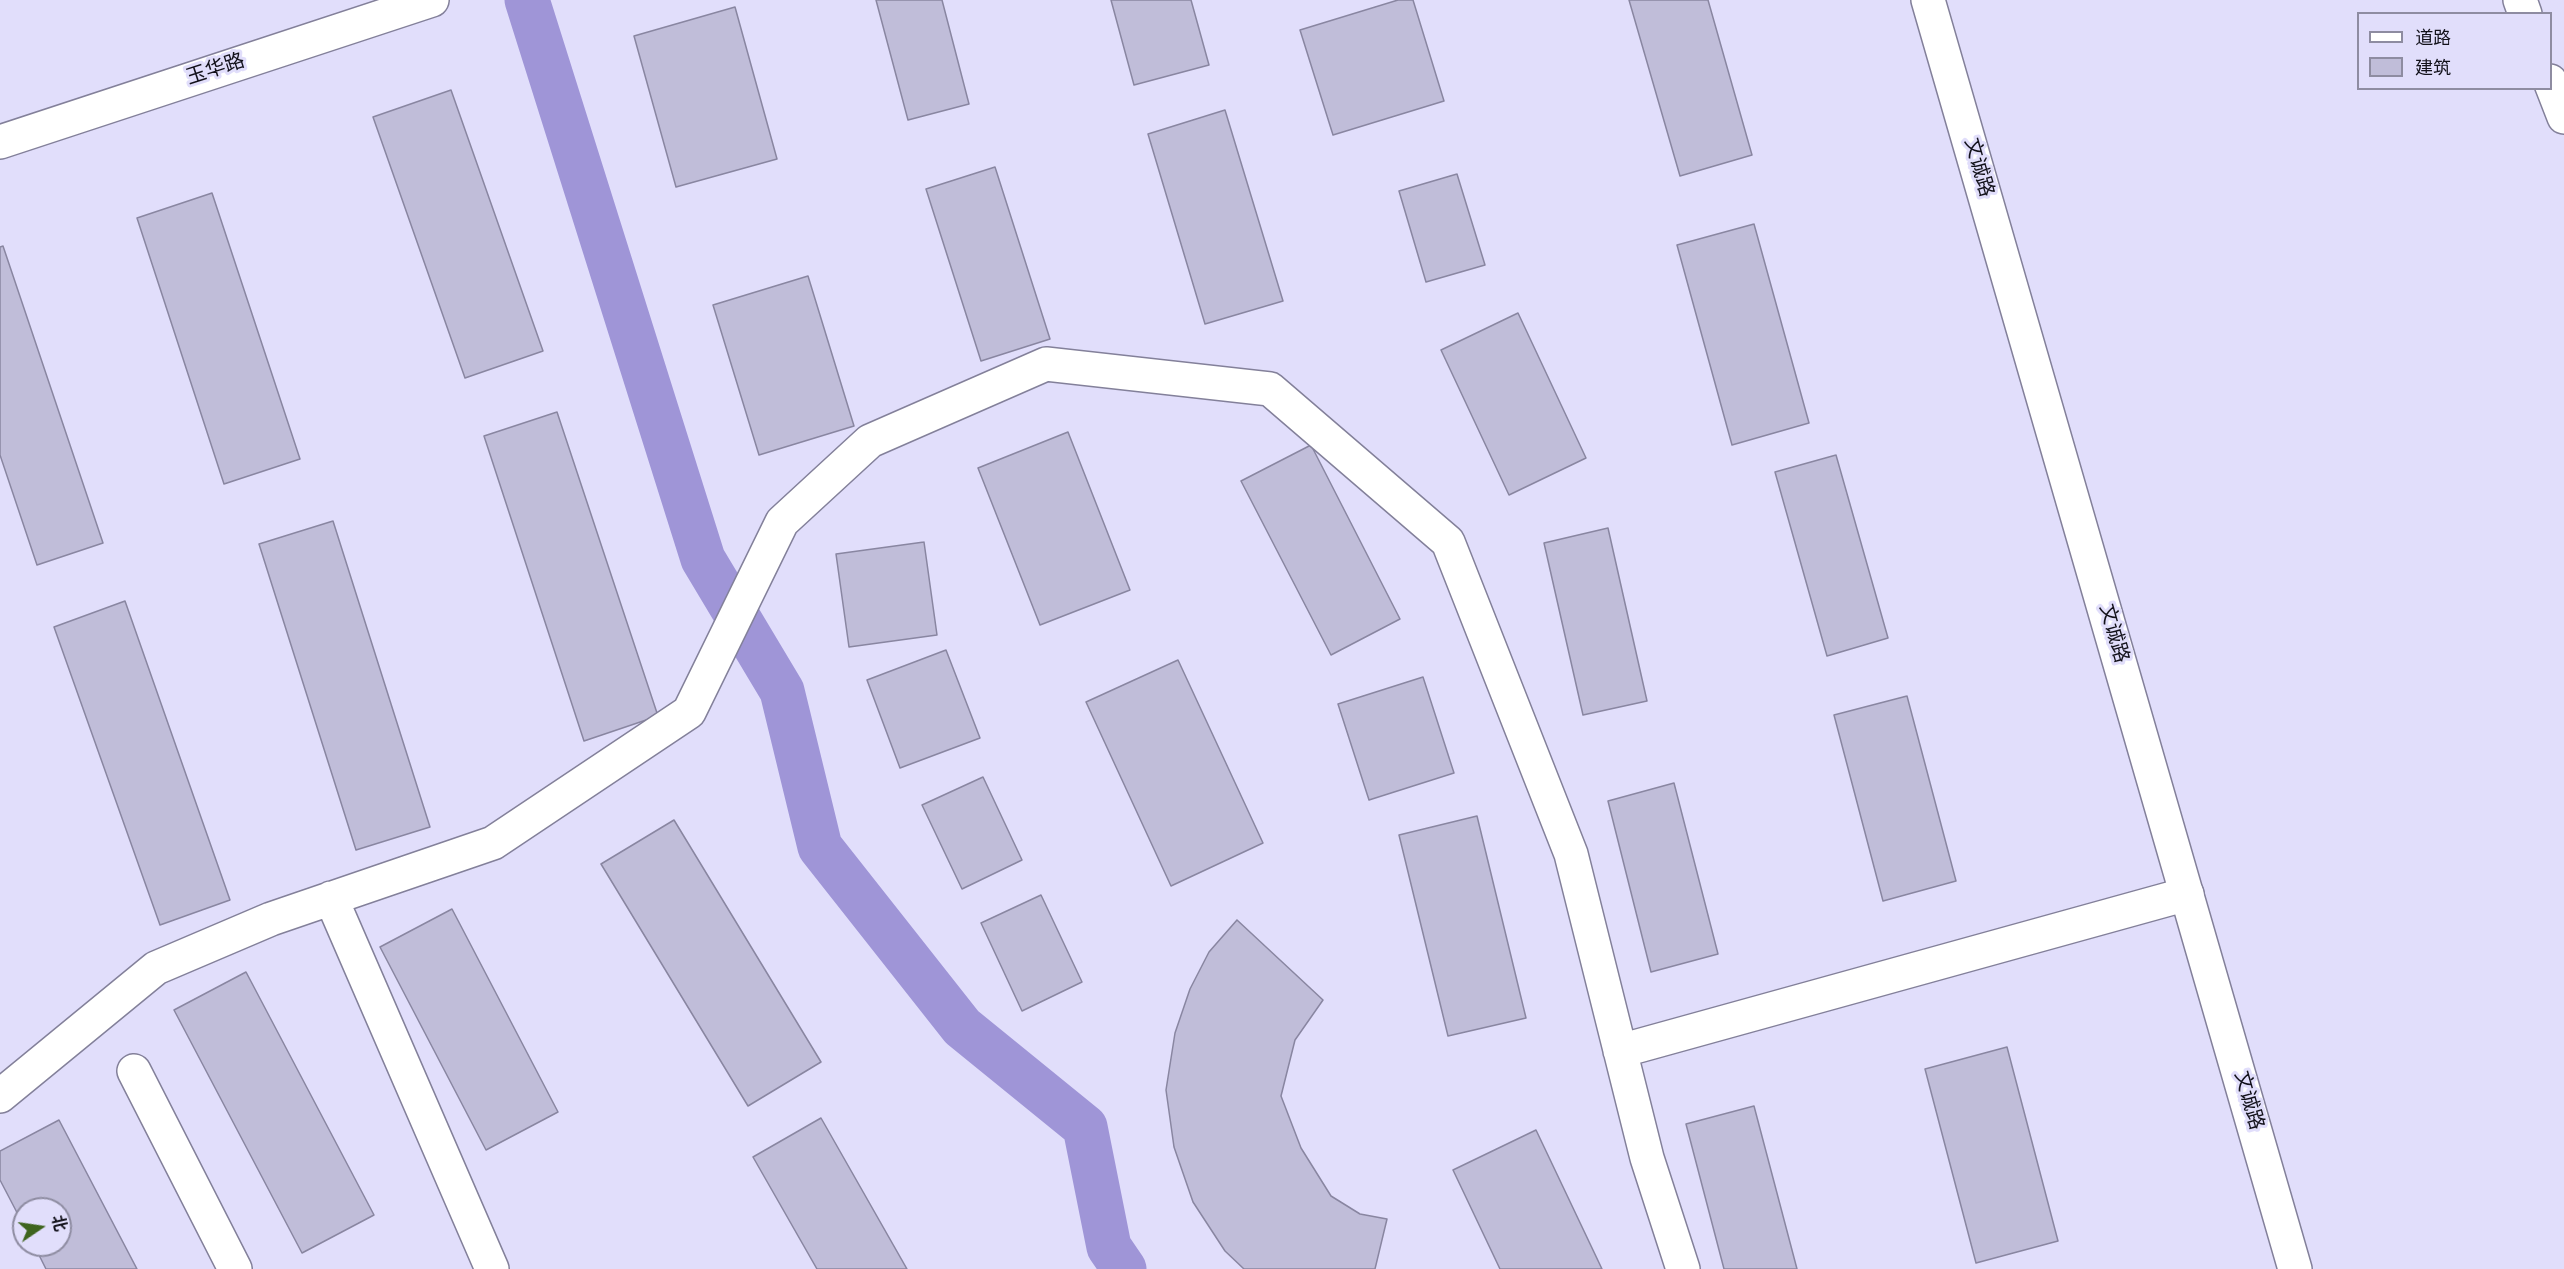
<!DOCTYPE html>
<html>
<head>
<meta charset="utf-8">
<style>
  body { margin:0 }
  #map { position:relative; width:2564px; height:1269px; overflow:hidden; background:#e1defb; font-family:Overpass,"Noto Sans SC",sans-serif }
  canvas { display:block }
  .legend { position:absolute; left:2357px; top:12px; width:195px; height:78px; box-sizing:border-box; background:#e1defb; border:2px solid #8e8ca1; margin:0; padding:8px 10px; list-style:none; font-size:18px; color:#12111a }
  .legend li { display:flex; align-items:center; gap:12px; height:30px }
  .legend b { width:30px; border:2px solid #8e8ca1 }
  .north { position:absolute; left:12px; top:1197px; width:60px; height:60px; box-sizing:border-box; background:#e1defb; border:2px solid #8e8ca1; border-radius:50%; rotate:77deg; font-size:16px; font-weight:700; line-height:24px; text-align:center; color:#12111a }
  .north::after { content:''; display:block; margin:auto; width:21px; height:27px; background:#3e641e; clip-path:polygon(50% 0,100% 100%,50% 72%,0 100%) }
</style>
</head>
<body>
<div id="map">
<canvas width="2564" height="1269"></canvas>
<ul class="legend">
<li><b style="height:8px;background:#fff"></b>道路</li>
<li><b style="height:16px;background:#c0bdd9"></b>建筑</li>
</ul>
<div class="north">北</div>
</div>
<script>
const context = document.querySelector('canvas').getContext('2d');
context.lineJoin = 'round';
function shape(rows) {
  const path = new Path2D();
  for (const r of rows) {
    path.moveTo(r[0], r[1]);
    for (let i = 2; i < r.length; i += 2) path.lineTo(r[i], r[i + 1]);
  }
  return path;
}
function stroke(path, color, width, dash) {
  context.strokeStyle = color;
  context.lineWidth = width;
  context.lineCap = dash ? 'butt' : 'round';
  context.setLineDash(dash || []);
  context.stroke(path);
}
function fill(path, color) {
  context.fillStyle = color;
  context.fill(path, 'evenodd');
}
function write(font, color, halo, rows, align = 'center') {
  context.font = font + ' Overpass,"Noto Sans SC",sans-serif';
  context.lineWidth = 6;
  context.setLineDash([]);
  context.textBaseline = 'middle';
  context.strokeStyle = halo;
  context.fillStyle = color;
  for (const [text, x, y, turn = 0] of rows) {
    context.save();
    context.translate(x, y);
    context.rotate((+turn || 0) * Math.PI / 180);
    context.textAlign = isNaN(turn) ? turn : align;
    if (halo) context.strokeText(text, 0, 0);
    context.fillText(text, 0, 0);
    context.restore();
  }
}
stroke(shape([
  [527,0,703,559,782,691,820,847,962,1027,1085,1127,1109,1247,1124,1269]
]), '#9f95d7', 45);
const building = shape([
  [876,0,942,0,969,104,908,120,876,0],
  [1111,0,1191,0,1209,65,1134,85,1111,0],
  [1398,0,1413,0,1444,101,1333,135,1300,30,1398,0],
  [1629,0,1708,0,1752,155,1680,176,1629,0],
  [735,7,777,159,676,187,634,36,735,7],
  [451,90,543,351,465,378,373,117,451,90],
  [1225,110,1283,301,1205,324,1148,134,1225,110],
  [995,167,1050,339,981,361,926,189,995,167],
  [1457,174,1485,265,1426,282,1399,191,1457,174],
  [212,193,300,459,224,484,137,218,212,193],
  [1754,224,1809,423,1732,445,1677,245,1754,224],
  [3,246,103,543,37,565,0,455,0,247,3,246],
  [808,276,854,426,759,455,713,305,808,276],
  [1518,313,1586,458,1509,495,1441,350,1518,313],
  [557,412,658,716,584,741,484,436,557,412],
  [1068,432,1130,590,1040,625,978,468,1068,432],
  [1311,445,1400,619,1331,655,1241,481,1311,445],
  [1836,455,1888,638,1827,656,1775,472,1836,455],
  [333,521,430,827,356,850,259,544,333,521],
  [1608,528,1647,701,1583,715,1544,543,1608,528],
  [924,542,937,635,849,647,836,554,924,542],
  [125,601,230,900,160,925,54,627,125,601],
  [946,650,980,738,900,768,867,680,946,650],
  [1178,660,1263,843,1171,886,1086,702,1178,660],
  [1423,677,1454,773,1369,800,1338,704,1423,677],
  [1907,696,1956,881,1883,901,1834,715,1907,696],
  [983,777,1022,860,962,889,922,805,983,777],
  [1674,783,1718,954,1651,972,1608,801,1674,783],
  [1477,816,1526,1018,1448,1036,1399,835,1477,816],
  [674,820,821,1062,748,1106,601,864,674,820],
  [1041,895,1082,982,1022,1011,981,923,1041,895],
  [452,909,558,1112,486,1150,380,947,452,909],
  [1237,920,1323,1000,1295,1040,1281,1096,1301,1148,1331,1196,1360,1214,1387,1219,1375,1269,1244,1269,1225,1251,1193,1202,1174,1147,1166,1090,1175,1033,1190,989,1209,952,1237,920],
  [246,972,374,1215,302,1253,174,1010,246,972],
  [2007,1047,2058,1241,1976,1263,1925,1069,2007,1047],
  [1754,1106,1797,1269,1724,1269,1686,1124,1754,1106],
  [821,1118,907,1269,817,1269,753,1157,821,1118],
  [59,1120,137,1269,46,1269,34,1245,60,1245,60,1209,24,1209,24,1226,0,1180,0,1151,59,1120],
  [1536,1130,1602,1269,1500,1269,1453,1170,1536,1130]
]);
fill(building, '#c0bdd9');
stroke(building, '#8986a1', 1.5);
const minor = shape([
  [2520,0,2525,14],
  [2550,81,2564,117],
  [0,142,432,0],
  [331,898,492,1269],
  [1620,1051,2187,894],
  [134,1071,235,1269],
  [0,1096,156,968,271,919,493,843,689,712,782,522,870,441,1046,364,1270,389,1448,542,1571,854,1647,1158,1683,1269]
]);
const tertiary = shape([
  [1928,0,2295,1269]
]);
stroke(minor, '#83809a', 36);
stroke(tertiary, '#83809a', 36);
stroke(minor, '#fff', 33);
stroke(tertiary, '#fff', 33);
write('20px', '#12111a', '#e1defb', [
  ["玉华路",216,71,-18],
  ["文诚路",1977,168,74],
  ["文诚路",2112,634,74],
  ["文诚路",2247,1101,74]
]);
</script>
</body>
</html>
